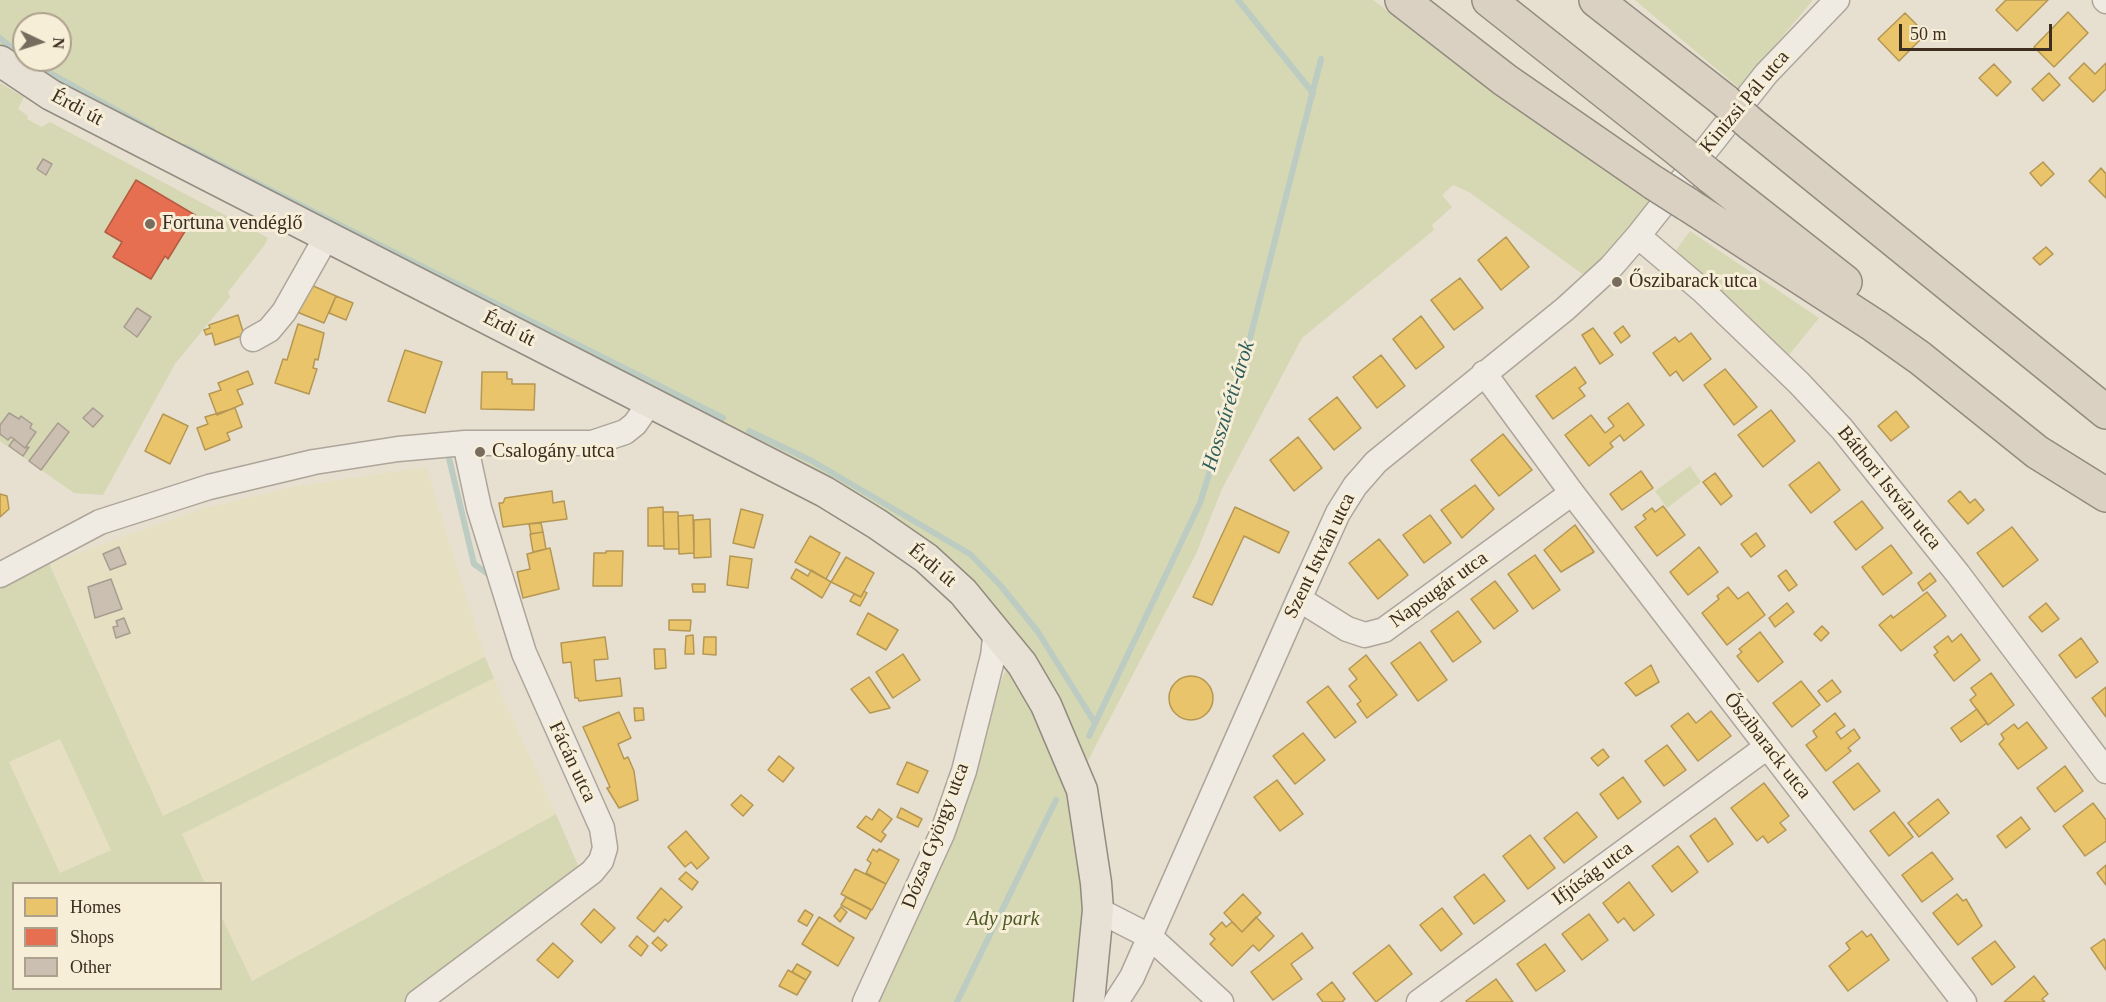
<!DOCTYPE html>
<html>
<head>
<meta charset="utf-8">
<style>
  body { margin:0 }
  #map { position:relative; width:2106px; height:1002px; overflow:hidden; background:#e7e0d1; font-family:"Times New Roman",serif }
  canvas { display:block }
  .legend { position:absolute; left:12px; top:882px; width:210px; height:108px; box-sizing:border-box; background:#f7eed8; border:2px solid #ada18e; margin:0; padding:8px 10px; list-style:none; font-size:18px; color:#3d2e20 }
  .legend li { display:flex; align-items:center; gap:12px; height:30px }
  .legend b { width:30px; border:2px solid #ada18e }
  .north { position:absolute; left:12px; top:12px; width:60px; height:60px; box-sizing:border-box; background:#f7eed8; border:2px solid #ada18e; border-radius:50%; rotate:94deg; font-size:16px; font-weight:700; line-height:24px; text-align:center; color:#3d2e20 }
  .north::after { content:''; display:block; margin:auto; width:21px; height:27px; background:#786c5e; clip-path:polygon(50% 0,100% 100%,50% 72%,0 100%) }
  .scale { position:absolute; left:1899px; top:24px; width:153px; height:27px; box-sizing:border-box; border:3px solid #3d2e20; border-top:0; padding-left:8px; font-size:18px; line-height:21px; white-space:nowrap; color:#3d2e20; -webkit-text-stroke:4px #f7eed8; paint-order:stroke }
</style>
</head>
<body>
<div id="map">
<canvas width="2106" height="1002"></canvas>
<ul class="legend">
<li><b style="height:16px;background:#e9c46a"></b>Homes</li>
<li><b style="height:16px;background:#e76f51"></b>Shops</li>
<li><b style="height:16px;background:#cbbfb2"></b>Other</li>
</ul>
<div class="north">N</div>
<div class="scale">50 m</div>
</div>
<script>
const context = document.querySelector('canvas').getContext('2d');
context.lineJoin = 'round';
function fill(path, color) {
  context.fillStyle = color;
  context.fill(path, 'evenodd');
}
function shape(rows) {
  const path = new Path2D();
  for (const r of rows) {
    if (r.length === 3) {
      path.moveTo(r[0] + r[2], r[1]);
      path.arc(r[0], r[1], r[2], 0, 2 * Math.PI);
      continue;
    }
    path.moveTo(r[0], r[1]);
    for (let i = 2; i < r.length; i += 2) path.lineTo(r[i], r[i + 1]);
  }
  return path;
}
function stroke(path, color, width, dash) {
  context.strokeStyle = color;
  context.lineWidth = width;
  context.lineCap = dash ? 'butt' : 'round';
  context.setLineDash(dash || []);
  context.stroke(path);
}
function write(font, color, halo, rows, align = 'center') {
  context.font = font + ' "Times New Roman",serif';
  context.lineWidth = 6;
  context.setLineDash([]);
  context.textBaseline = 'middle';
  context.strokeStyle = halo;
  context.fillStyle = color;
  for (const [text, x, y, turn = 0] of rows) {
    context.save();
    context.translate(x, y);
    context.rotate((+turn || 0) * Math.PI / 180);
    context.textAlign = isNaN(turn) ? turn : align;
    if (halo) context.strokeText(text, 0, 0);
    context.fillText(text, 0, 0);
    context.restore();
  }
}
fill(shape([
  [426,467,485,657,163,816,50,563,201,509,292,487],
  [494,678,556,814,252,981,221,916,220,884,205,883,182,834],
  [60,738,111,850,60,873,9,762]
]), '#e6dfc2');
fill(shape([
  [0,0,1373,0,1585,157,1652,199,1612,249,1585,276,1469,192,1453,185,1442,195,1452,207,1432,225,1434,230,1302,338,1222,489,1196,554,1084,768,959,573,152,138,0,48],
  [24,24,60,24,60,60,24,60],
  [1635,0,1813,0,1739,88],
  [0,83,24,97,18,109,28,116,27,119,42,127,50,122,268,238,264,246,228,292,230,297,175,364,103,495,74,493,0,441],
  [1690,231,1819,318,1789,355,1674,253],
  [1690,466,1701,482,1667,508,1655,491],
  [49,563,163,816,485,657,494,678,182,834,205,883,14,884,14,988,220,988,221,916,252,981,556,814,586,884,427,1002,0,1002,0,589],
  [60,739,111,850,60,873,9,762],
  [1007,667,1045,731,1070,799,1086,914,1077,1002,877,1002,951,836,996,693]
]), '#d6d7b3');
const homes = shape([
  [2006,0,2048,0,2017,31,1996,10,2006,0],
  [2068,12,2088,33,2054,67,2034,47,2068,12],
  [1905,13,1926,34,1899,61,1878,39,1905,13],
  [2084,63,2095,74,2106,63,2106,89,2093,102,2069,78,2084,63],
  [1994,64,2011,82,1997,96,1979,78,1994,64],
  [2049,73,2060,85,2043,101,2032,89,2049,73],
  [2043,162,2054,174,2041,186,2030,173,2043,162],
  [2101,168,2106,174,2106,198,2089,181,2101,168],
  [1506,237,1529,267,1501,290,1478,260,1506,237],
  [2046,247,2053,254,2040,265,2033,258,2046,247],
  [1460,278,1483,308,1454,330,1431,300,1460,278],
  [309,284,336,296,324,323,297,312,309,284],
  [336,296,353,303,346,320,329,313,336,296],
  [238,315,244,335,215,345,212,333,206,335,204,330,210,328,209,325,238,315],
  [1421,316,1444,347,1416,369,1393,339,1421,316],
  [298,324,324,333,318,360,315,359,313,368,317,369,309,394,275,383,283,359,287,360,298,324],
  [1623,326,1630,336,1621,343,1614,333,1623,326],
  [1593,328,1613,355,1600,364,1582,335,1593,328],
  [1691,333,1711,359,1683,381,1676,371,1670,376,1653,353,1675,337,1679,342,1691,333],
  [405,350,442,362,425,413,388,401,405,350],
  [1381,355,1405,386,1377,408,1353,377,1381,355],
  [1575,367,1586,383,1579,388,1585,396,1553,419,1536,396,1575,367],
  [1725,369,1757,407,1734,425,1704,385,1725,369],
  [248,371,253,384,237,390,243,404,217,415,209,394,221,390,218,383,248,371],
  [482,372,507,372,507,379,512,379,512,384,535,384,534,410,481,409,482,372],
  [1337,397,1361,428,1334,450,1309,419,1337,397],
  [1628,403,1644,425,1624,441,1620,435,1610,443,1613,447,1589,466,1565,435,1591,415,1605,433,1614,426,1608,418,1628,403],
  [235,408,242,427,227,433,230,440,205,450,197,428,208,424,205,417,235,408],
  [1771,410,1795,441,1763,467,1738,435,1771,410],
  [1896,411,1909,427,1891,441,1878,426,1896,411],
  [163,414,188,426,170,464,145,451,163,414],
  [1503,434,1532,470,1499,496,1471,460,1503,434],
  [1298,437,1322,468,1294,491,1270,460,1298,437],
  [1819,462,1840,490,1811,513,1789,485,1819,462],
  [1641,471,1653,488,1622,510,1610,494,1641,471],
  [1715,473,1732,496,1721,505,1703,482,1715,473],
  [1475,485,1494,509,1462,538,1441,510,1475,485],
  [552,491,553,503,564,501,567,519,503,527,499,503,503,503,505,498,552,491],
  [1960,491,1970,503,1975,499,1984,510,1968,524,1948,501,1960,491],
  [0,494,7,496,9,509,0,517,0,494],
  [1862,501,1883,528,1856,550,1834,522,1862,501],
  [1663,506,1685,535,1657,556,1635,527,1646,519,1643,515,1652,508,1655,512,1663,506],
  [663,507,664,546,648,546,648,508,663,507],
  [1235,507,1289,532,1279,553,1244,536,1212,605,1193,597,1235,507],
  [741,509,763,515,754,548,733,543,741,509],
  [663,512,678,512,679,549,664,549,663,512],
  [693,515,694,553,679,554,678,516,693,515],
  [1430,515,1451,543,1424,563,1403,535,1430,515],
  [710,519,711,557,694,558,694,520,710,519],
  [541,523,543,532,531,534,529,524,541,523],
  [1575,525,1594,552,1561,572,1544,550,1575,525],
  [2012,527,2038,560,2003,587,1977,553,2012,527],
  [543,532,546,549,533,552,530,534,543,532],
  [1756,533,1765,546,1751,557,1741,544,1756,533],
  [810,536,840,553,826,579,795,562,810,536],
  [1379,539,1408,575,1378,599,1349,563,1379,539],
  [1891,545,1912,573,1883,595,1862,567,1891,545],
  [1699,547,1718,572,1688,595,1670,572,1699,547],
  [550,548,559,589,523,598,517,572,530,569,527,554,550,548],
  [606,551,623,551,622,586,593,586,594,553,606,553,606,551],
  [1535,555,1560,590,1533,609,1508,574,1535,555],
  [730,556,752,559,748,588,727,585,730,556],
  [846,557,874,573,861,597,831,582,846,557],
  [796,569,808,576,811,570,831,582,822,598,791,578,796,569],
  [1786,570,1797,585,1789,591,1778,576,1786,570],
  [1930,573,1936,581,1923,591,1918,583,1930,573],
  [1495,581,1518,611,1494,629,1471,599,1495,581],
  [692,584,705,584,705,592,693,592,692,584],
  [1728,587,1738,599,1748,592,1765,615,1727,645,1702,613,1719,599,1717,596,1728,587],
  [864,591,867,593,860,606,850,601,854,594,861,597,864,591],
  [1927,592,1946,616,1901,651,1879,625,1891,615,1893,618,1927,592],
  [1787,603,1794,612,1775,627,1769,618,1787,603],
  [2046,603,2059,619,2042,632,2029,617,2046,603],
  [1458,611,1481,642,1453,662,1431,631,1458,611],
  [868,613,898,630,886,650,857,634,868,613],
  [669,620,691,620,690,631,669,630,669,620],
  [1822,626,1829,633,1821,641,1814,634,1822,626],
  [1760,632,1783,662,1758,682,1737,656,1742,652,1739,649,1760,632],
  [1961,634,1980,660,1954,681,1934,655,1938,652,1934,647,1948,636,1952,642,1961,634],
  [693,635,694,654,685,654,686,636,693,635],
  [605,637,608,659,594,660,596,681,620,678,622,696,579,701,578,698,575,698,571,662,563,663,561,643,605,637],
  [704,637,716,637,716,655,703,654,704,637],
  [2081,638,2098,662,2076,678,2059,655,2081,638],
  [1420,642,1447,680,1418,701,1391,663,1420,642],
  [654,649,665,649,666,668,655,669,654,649],
  [903,654,920,680,893,698,876,672,903,654],
  [1366,655,1397,695,1367,718,1357,704,1361,701,1349,686,1357,679,1349,669,1366,655],
  [1651,665,1659,682,1636,696,1625,683,1651,665],
  [1991,673,2014,705,1988,725,1970,700,1976,695,1971,688,1991,673],
  [1191,698,22],
  [869,677,890,708,870,713,851,689,869,677],
  [1832,680,1841,692,1827,702,1818,691,1832,680],
  [1801,681,1820,705,1792,727,1773,703,1801,681],
  [1328,686,1356,722,1335,738,1307,702,1328,686],
  [2106,687,2106,717,2092,698,2106,687],
  [634,708,643,708,644,720,635,721,634,708],
  [1977,709,1987,723,1961,742,1951,728,1977,709],
  [1711,711,1731,736,1698,761,1671,726,1688,713,1696,723,1711,711],
  [619,712,631,738,618,744,624,759,628,757,634,771,638,800,619,808,607,788,610,787,583,727,619,712],
  [1835,713,1845,726,1836,732,1841,739,1854,729,1860,738,1848,748,1851,751,1826,771,1806,745,1817,737,1813,731,1835,713],
  [2027,722,2047,748,2018,769,1999,744,2004,739,2001,734,2014,724,2018,729,2027,722],
  [1303,733,1325,760,1295,784,1273,756,1303,733],
  [1667,745,1686,770,1664,786,1645,761,1667,745],
  [1603,749,1609,757,1598,766,1591,758,1603,749],
  [779,756,794,768,783,782,768,770,779,756],
  [907,762,928,771,918,793,897,784,907,762],
  [1858,763,1880,791,1854,810,1833,782,1858,763],
  [2065,766,2083,791,2055,812,2037,788,2065,766],
  [1623,777,1641,802,1618,819,1600,794,1623,777],
  [1277,780,1303,814,1280,831,1254,797,1277,780],
  [1764,783,1789,816,1780,823,1786,830,1768,843,1763,836,1757,841,1731,808,1764,783],
  [741,795,753,805,743,816,731,805,741,795],
  [1938,799,1949,813,1919,837,1908,823,1938,799],
  [2093,803,2106,820,2106,841,2085,856,2063,826,2093,803],
  [901,808,922,819,918,827,897,817,901,808],
  [879,809,892,819,882,832,886,835,881,842,857,827,866,816,872,820,879,809],
  [1577,812,1597,837,1564,863,1544,838,1577,812],
  [1894,812,1913,837,1889,856,1870,831,1894,812],
  [2021,817,2030,829,2006,848,1997,836,2021,817],
  [1715,818,1733,844,1708,862,1690,836,1715,818],
  [686,831,709,858,697,869,691,862,685,867,668,847,686,831],
  [1530,835,1555,868,1528,889,1503,856,1530,835],
  [1678,846,1698,872,1672,892,1652,866,1678,846],
  [873,849,877,852,879,849,899,860,886,884,866,873,871,863,867,860,873,849],
  [1932,852,1953,879,1922,902,1902,875,1932,852],
  [2106,865,2106,885,2097,873,2106,865],
  [855,869,886,884,872,910,841,894,855,869],
  [686,872,698,882,692,890,679,879,686,872],
  [1484,874,1505,901,1474,924,1454,897,1484,874],
  [1629,882,1654,915,1634,931,1624,918,1618,923,1603,903,1629,882],
  [661,888,682,907,668,922,665,919,654,932,637,918,661,888],
  [1243,894,1261,913,1242,932,1224,913,1243,894],
  [1957,894,1963,901,1966,899,1982,926,1958,945,1933,913,1957,894],
  [846,897,871,910,866,919,841,905,846,897],
  [841,907,847,912,840,922,834,916,841,907],
  [1442,908,1462,934,1441,951,1420,925,1442,908],
  [594,909,615,928,601,943,581,924,594,909],
  [805,910,813,915,807,926,798,921,805,910],
  [1589,914,1608,940,1582,960,1562,934,1589,914],
  [819,917,854,938,838,966,802,944,819,917],
  [1256,917,1274,936,1259,951,1253,945,1232,966,1210,944,1215,939,1210,934,1222,922,1226,927,1232,922,1242,932,1256,917],
  [1862,931,1867,937,1871,934,1889,960,1848,991,1829,966,1850,949,1846,943,1862,931],
  [1302,933,1313,948,1291,964,1302,979,1273,1000,1251,972,1302,933],
  [637,936,648,946,641,956,629,946,637,936],
  [658,937,667,945,661,951,652,943,658,937],
  [2104,939,2106,942,2106,970,2091,948,2104,939],
  [1995,941,2015,967,1992,985,1972,958,1995,941],
  [553,943,573,961,558,978,537,960,553,943],
  [1545,944,1565,971,1536,991,1517,964,1545,944],
  [1389,945,1412,974,1376,1002,1353,973,1389,945],
  [797,964,811,972,806,980,792,972,797,964],
  [788,970,806,980,797,995,779,986,788,970],
  [2034,976,2048,994,2042,999,2045,1002,2004,1002,2034,976],
  [1496,979,1513,1002,1467,1002,1466,1001,1496,979],
  [1332,982,1345,999,1342,1002,1323,1002,1317,994,1332,982]
]);
fill(homes, '#e9c46a');
stroke(homes, '#b59754', 1.5);
const shops = shape([
  [136,180,195,215,168,259,165,256,151,279,113,257,122,242,105,232,136,180]
]);
fill(shops, '#e76f51');
stroke(shops, '#b45c42', 1.5);
stroke(shape([
  [1238,0,1313,93],
  [0,38,24,58],
  [27,60,152,130],
  [185,147,723,418],
  [749,431,812,461,970,554,1001,586,1038,632,1095,723],
  [449,458,474,564,491,576],
  [1089,736,1200,503,1246,354,1321,59],
  [957,1002,1056,800]
]), '#bcccc2', 6);
const building = shape([
  [43,159,52,164,46,175,37,169,43,159],
  [137,308,151,317,137,337,124,327,137,308],
  [93,408,103,416,93,427,83,418,93,408],
  [9,413,19,419,21,416,32,424,30,428,36,432,25,448,11,437,8,440,0,434,0,425,9,413],
  [58,423,69,432,41,470,29,461,58,423],
  [14,439,25,448,29,447,23,456,9,446,14,439],
  [119,547,126,564,110,570,103,554,119,547],
  [111,579,122,609,95,618,88,587,111,579],
  [124,618,130,633,116,638,113,627,118,626,116,621,124,618]
]);
fill(building, '#cbbfb2');
stroke(building, '#a89c90', 1.5);
const minor = shape([
  [2105,0,2106,1],
  [1638,236,1703,291,1799,383,1842,429,1958,574,2106,771],
  [253,339,269,330,284,312,327,236],
  [1484,373,1572,493,1964,1002],
  [0,575,100,522,209,487,314,462,398,449,465,443,592,443,625,432,635,424,651,401],
  [1299,599,1347,629,1365,635,1384,630,1572,493],
  [1098,910,1149,936,1221,1002],
  [418,1002,592,872,601,861,605,848,602,828,524,653,479,508,465,443],
  [865,1002,942,834,964,771,993,656,996,629],
  [1116,1002,1132,977,1299,599,1338,513,1355,486,1376,462,1565,309,1611,267,1638,236,1766,74,1837,0],
  [1419,1002,1767,747]
]);
const major = shape([
  [0,61,51,95,825,492,877,524,926,558,963,592,1022,664,1046,705,1082,790,1096,883,1098,910,1089,1002]
]);
const highway = shape([
  [1402,0,1505,80,1654,183],
  [1489,0,1681,152],
  [1596,0,1725,101],
  [1751,124,2106,412],
  [1710,176,1845,282],
  [1687,204,1875,326,1920,358,2037,452,2106,495]
]);
stroke(minor, '#ada599', 27);
stroke(major, '#928b80', 33);
stroke(highway, '#928b80', 36);
stroke(minor, '#efebe3', 24);
stroke(major, '#e6e1d4', 30);
stroke(highway, '#dad1c2', 33);
const highwayBridge = shape([
  [1725,101,1751,124],
  [1681,152,1710,176],
  [1654,183,1687,204]
]);
stroke(highwayBridge, '#928b80', 36, []);
stroke(highwayBridge, '#dad1c2', 33);
for (const [x, y, r, color] of [
  [150,224,6,"#786c5e"],
  [1617,282,6,"#786c5e"],
  [480,452,6,"#786c5e"]
]) {
  const dot = new Path2D();
  dot.arc(x, y, r, 0, 2 * Math.PI);
  context.fillStyle = color;
  context.fill(dot);
  stroke(dot, '#f7eed8', 2);
}
write('20px', '#3d2e20', '#f7eed8', [
  ["Kinizsi Pál utca",1745,102,-50],
  ["Érdi út",77,108,28],
  ["Érdi út",509,329,27],
  ["Báthori István utca",1889,488,51],
  ["Szent István utca",1320,556,-64],
  ["Érdi út",932,566,40],
  ["Napsugár utca",1439,590,-36],
  ["Őszibarack utca",1767,746,52],
  ["Fácán utca",572,762,65],
  ["Dózsa György utca",936,836,-69],
  ["Ifjúság utca",1593,874,-36]
]);
write('20px', '#3d2e20', '#f7eed8', [
  ["Fortuna vendéglő",162,224],
  ["Őszibarack utca",1629,282],
  ["Csalogány utca",492,452]
], 'left');
write('italic 20px', '#4d5a26', '#f7eed8', [
  ["Ady park",1003,920]
]);
write('italic 21px', '#2f5d5a', '#f7eed8', [
  ["Hosszúréti-árok",1229,406,-73]
]);
</script>
</body>
</html>
